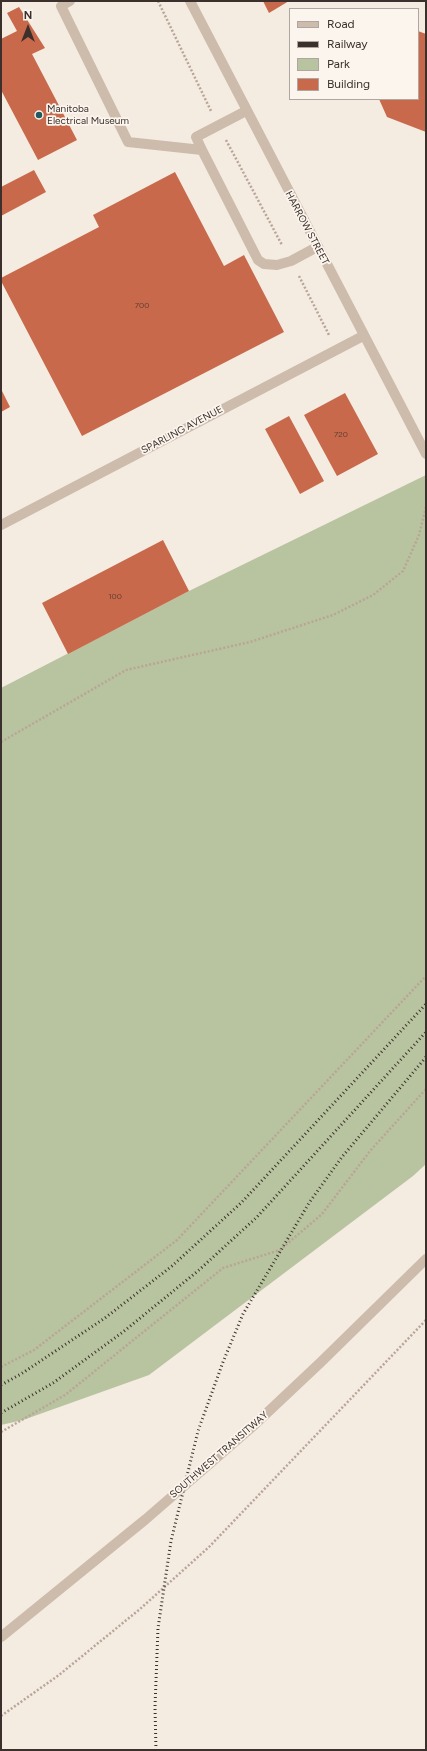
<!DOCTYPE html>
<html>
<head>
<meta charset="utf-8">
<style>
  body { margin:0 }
  #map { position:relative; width:427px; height:1751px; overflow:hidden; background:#f4ebe1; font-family:Figtree,sans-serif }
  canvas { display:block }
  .frame { position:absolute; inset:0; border:2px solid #3b302b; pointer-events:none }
  .legend { position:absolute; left:289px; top:8px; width:130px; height:92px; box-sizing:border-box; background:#fbf5ee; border:1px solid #aea6a0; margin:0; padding:5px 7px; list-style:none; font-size:12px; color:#3b302b }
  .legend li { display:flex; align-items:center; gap:8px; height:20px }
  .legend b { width:20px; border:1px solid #aea6a0 }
  .north { position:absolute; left:8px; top:8px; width:40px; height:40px; -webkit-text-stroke:3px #fbf5ee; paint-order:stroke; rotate:0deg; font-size:11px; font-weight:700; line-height:16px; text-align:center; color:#3b302b }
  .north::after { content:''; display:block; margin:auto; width:14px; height:18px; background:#3b302b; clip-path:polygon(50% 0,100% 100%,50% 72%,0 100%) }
</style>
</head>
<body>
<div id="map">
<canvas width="427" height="1751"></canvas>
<div class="frame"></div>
<ul class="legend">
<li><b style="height:5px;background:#cdbbac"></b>Road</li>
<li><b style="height:5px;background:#3b302b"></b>Railway</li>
<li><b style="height:11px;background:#b8c4a0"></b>Park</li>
<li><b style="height:11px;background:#c8694b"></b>Building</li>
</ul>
<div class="north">N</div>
</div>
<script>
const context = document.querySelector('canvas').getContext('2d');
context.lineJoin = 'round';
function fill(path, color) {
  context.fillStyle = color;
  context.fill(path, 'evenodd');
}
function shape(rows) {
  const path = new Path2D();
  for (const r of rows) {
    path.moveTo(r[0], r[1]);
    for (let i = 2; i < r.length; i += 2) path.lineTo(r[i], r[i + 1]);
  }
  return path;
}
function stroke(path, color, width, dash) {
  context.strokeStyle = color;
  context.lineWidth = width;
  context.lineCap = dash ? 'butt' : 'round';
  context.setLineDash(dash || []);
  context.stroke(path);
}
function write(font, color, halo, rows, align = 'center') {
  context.font = font + ' Figtree,sans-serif';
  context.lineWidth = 3.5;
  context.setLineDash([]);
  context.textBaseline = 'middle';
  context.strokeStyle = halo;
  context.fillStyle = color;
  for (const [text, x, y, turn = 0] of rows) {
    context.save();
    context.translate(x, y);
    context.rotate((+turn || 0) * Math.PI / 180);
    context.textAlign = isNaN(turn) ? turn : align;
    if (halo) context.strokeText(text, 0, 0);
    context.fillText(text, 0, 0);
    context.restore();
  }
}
fill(shape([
  [426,475,426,1164,413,1176,149,1375,23,1420,1,1425,1,688,189,591]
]), '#b8c4a0');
fill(shape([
  [263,1,289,1,269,13],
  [19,7,45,48,32,54,77,140,38,160,1,90,1,39,17,31,7,13],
  [418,31,426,34,426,132,387,117,379,99,418,99],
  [34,170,46,192,1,216,1,187],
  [175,172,224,266,244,255,284,332,82,436,1,281,1,278,99,227,93,215],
  [1,389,10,407,1,412],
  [345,393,378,454,337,476,304,415],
  [289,416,324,481,300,494,265,429],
  [163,540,189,591,68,654,42,603]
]), '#c8694b');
stroke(shape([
  [158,1,211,111],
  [226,140,282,245],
  [299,276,329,335],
  [1,742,126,670,250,642,333,615,373,595,403,571,419,535,426,507],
  [1,1367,34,1350,177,1240,426,976],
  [1,1432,65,1395,223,1268,280,1250,322,1214,370,1151,426,1089],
  [1,1716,59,1675,140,1609,209,1547,426,1320]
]), '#b9a596', 2.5, [2, 2]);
stroke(shape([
  [70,1,61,6,128,142,202,150,258,260,264,264,277,265,291,261,317,247],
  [202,150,196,137,246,111],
  [1,1637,146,1519,252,1427,321,1362,426,1259]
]), '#cdbbac', 10);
stroke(shape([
  [190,1,426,454],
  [1,525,363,336]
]), '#cdbbac', 10);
stroke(shape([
  [1,1385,21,1374,105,1318,172,1266,242,1202,426,1004],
  [1,1413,53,1383,123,1332,199,1270,257,1217,426,1032],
  [156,1750,155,1707,158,1628,171,1541,198,1431,223,1362,243,1314,309,1203,342,1157,426,1057]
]), '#3b302b', 3, [1, 3]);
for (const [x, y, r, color] of [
  [39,115,4,"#1f5a5e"]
]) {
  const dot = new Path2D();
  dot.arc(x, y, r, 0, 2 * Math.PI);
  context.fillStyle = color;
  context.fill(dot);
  stroke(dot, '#fbf5ee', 1.5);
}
write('8px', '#5e3e33', null, [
  ["700",142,306],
  ["720",341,435],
  ["100",115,597]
]);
write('10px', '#3b302b', '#fbf5ee', [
  ["Manitoba",47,109],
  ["Electrical Museum",47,121]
], 'left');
write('10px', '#3b302b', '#fbf5ee', [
  ["HARROW STREET",307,228,62],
  ["SPARLING AVENUE",182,430,-28],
  ["SOUTHWEST TRANSITWAY",219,1455,-41]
]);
</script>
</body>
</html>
